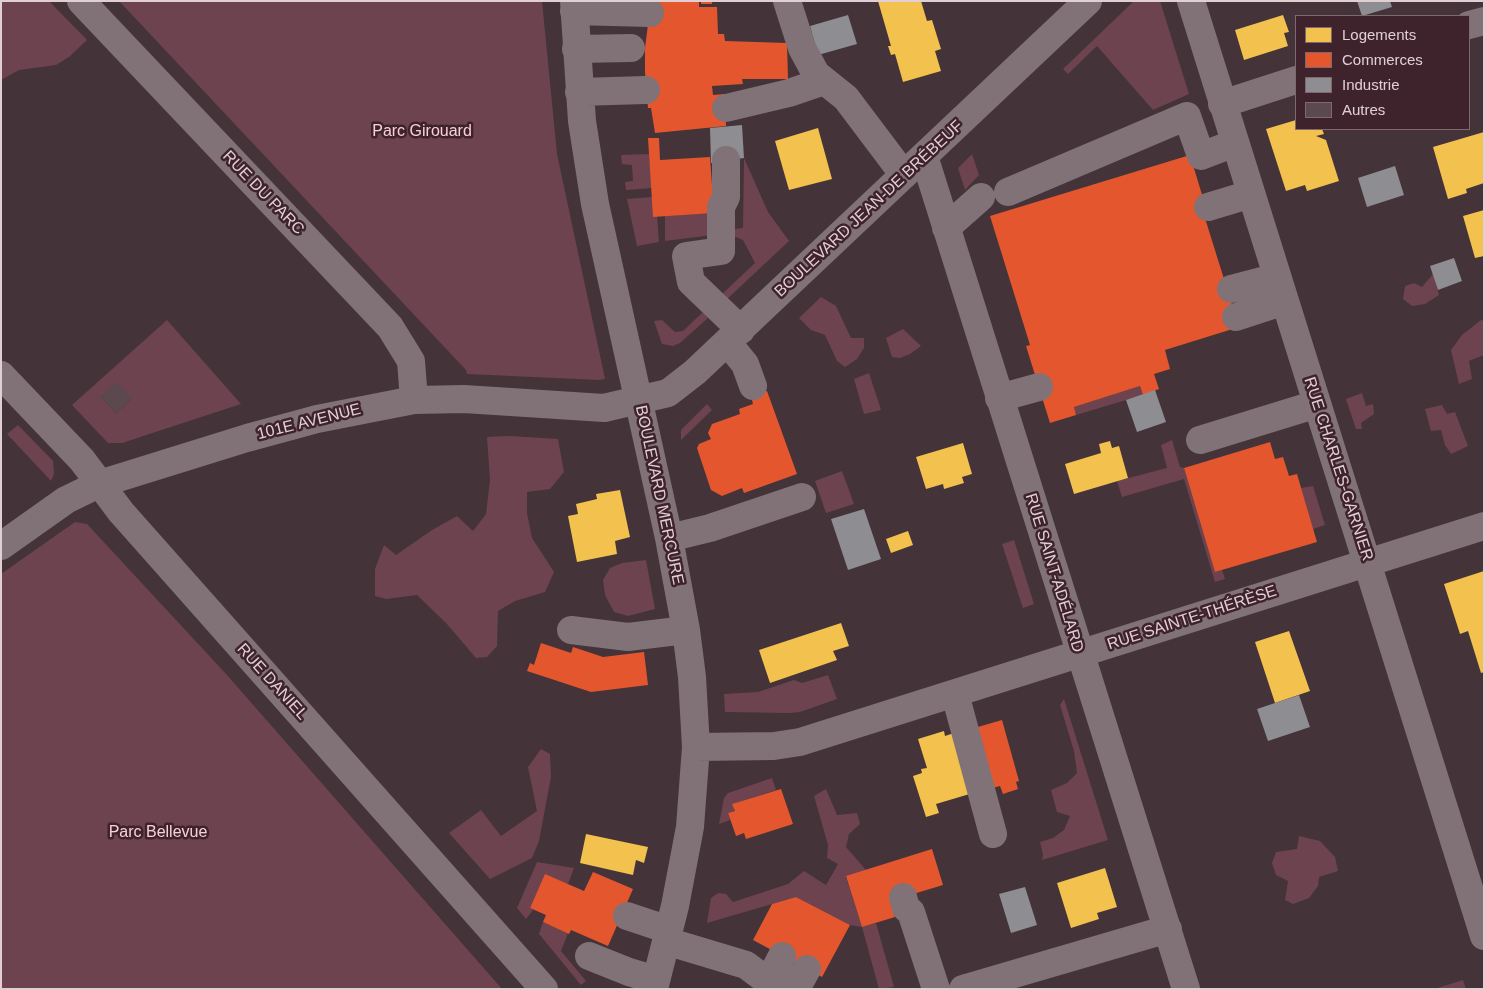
<!DOCTYPE html>
<html>
<head>
<meta charset="utf-8">
<style>
  body { margin:0 }
  #map { position:relative; width:1485px; height:990px; overflow:hidden; background:#443339; font-family:Arial,sans-serif }
  canvas { display:block }
  .frame { position:absolute; inset:0; border:2px solid #e2cfd4; pointer-events:none }
  .legend { position:absolute; left:1295px; top:15px; width:175px; height:115px; box-sizing:border-box; background:#3f232c; border:1px solid #80686f; margin:0; padding:6px 9px; list-style:none; font-size:15px; color:#e2cfd4 }
  .legend li { display:flex; align-items:center; gap:10px; height:25px }
  .legend b { width:25px; border:1px solid #80686f }
</style>
</head>
<body>
<div id="map">
<canvas width="1485" height="990"></canvas>
<div class="frame"></div>
<ul class="legend">
<li><b style="height:14px;background:#f2c14e"></b>Logements</li>
<li><b style="height:14px;background:#e4572e"></b>Commerces</li>
<li><b style="height:14px;background:#8d8d92"></b>Industrie</li>
<li><b style="height:14px;background:#5c484f"></b>Autres</li>
</ul>
</div>
<script>
const context = document.querySelector('canvas').getContext('2d');
context.lineJoin = 'round';
function fill(path, color) {
  context.fillStyle = color;
  context.fill(path, 'evenodd');
}
function shape(rows) {
  const path = new Path2D();
  for (const r of rows) {
    path.moveTo(r[0], r[1]);
    for (let i = 2; i < r.length; i += 2) path.lineTo(r[i], r[i + 1]);
  }
  return path;
}
function stroke(path, color, width, dash) {
  context.strokeStyle = color;
  context.lineWidth = width;
  context.lineCap = dash ? 'butt' : 'round';
  context.setLineDash(dash || []);
  context.stroke(path);
}
function write(font, color, halo, rows, align = 'center') {
  context.font = font + ' Arial,sans-serif';
  context.lineWidth = 5;
  context.setLineDash([]);
  context.textBaseline = 'middle';
  context.strokeStyle = halo;
  context.fillStyle = color;
  for (const [text, x, y, turn = 0] of rows) {
    context.save();
    context.translate(x, y);
    context.rotate((+turn || 0) * Math.PI / 180);
    context.textAlign = isNaN(turn) ? turn : align;
    if (halo) context.strokeText(text, 0, 0);
    context.fillText(text, 0, 0);
    context.restore();
  }
}
fill(shape([
  [1,1,49,1,87,40,69,57,56,65,19,70,1,80],
  [119,1,542,1,557,154,605,379,599,380,467,374,466,370],
  [1134,1,1160,1,1189,94,1153,110,1097,46,1068,74,1063,69],
  [649,154,652,188,626,190,625,182,633,181,632,165,622,164,621,155],
  [972,154,979,175,965,190,958,168],
  [744,158,768,212,789,241,725,301,720,296,755,263,743,240,729,234,728,230,743,228],
  [652,197,657,216,659,242,637,246,627,199],
  [711,213,712,235,665,241,665,216],
  [1433,274,1439,295,1425,304,1412,306,1403,299,1405,286,1414,283,1422,287],
  [821,297,836,306,851,338,864,338,864,348,857,359,845,367,837,361,825,335,811,330,799,318],
  [703,312,708,318,680,343,673,346,662,344,654,321,662,320,675,332,683,331],
  [167,320,241,404,122,443,108,443,72,405],
  [101,396,132,399,116,413],
  [1481,320,1484,321,1484,355,1469,361,1472,379,1459,384,1451,350,1462,335],
  [903,329,921,346,910,354,900,358,892,357,886,338],
  [869,373,881,410,864,414,854,379],
  [1140,386,1143,395,1076,415,1074,407],
  [1362,393,1366,406,1373,404,1374,414,1361,423,1362,429,1356,429,1346,399],
  [707,404,712,410,681,440,681,430],
  [1442,405,1447,414,1455,412,1468,446,1451,454,1445,445,1441,430,1431,431,1425,409],
  [18,425,53,461,54,474,51,481,7,434],
  [509,436,558,439,564,472,550,489,527,492,527,513,532,538,554,572,545,592,515,601,498,611,497,646,487,657,476,658,446,623,417,595,386,599,375,596,375,569,384,545,396,555,432,530,457,516,473,531,486,514,490,480,487,437],
  [1172,440,1180,467,1184,468,1215,572,1222,570,1225,579,1215,582,1184,479,1122,497,1117,481,1167,468,1161,445],
  [842,471,854,504,826,513,815,481],
  [1313,486,1325,525,1313,529,1301,488],
  [75,522,87,524,227,675,502,989,1,989,1,574],
  [1014,540,1034,604,1023,608,1002,544],
  [646,560,655,609,628,616,614,612,605,595,603,580,610,568,622,563],
  [828,675,837,699,800,712,789,713,725,712,724,694,758,692,794,680,802,683],
  [1064,699,1108,840,1042,860,1043,855,1040,842,1053,838,1064,830,1070,816,1057,812,1051,790,1067,783,1077,773,1074,751,1060,705],
  [541,749,550,754,551,777,539,841,532,858,490,879,449,833,481,810,501,836,537,811,528,767],
  [772,778,776,790,733,804,735,811,728,813,730,820,719,824,724,798,728,793],
  [826,789,837,815,857,813,860,824,849,834,846,847,866,870,846,877,862,927,876,923,894,987,879,989,862,927,850,925,796,897,707,923,711,898,718,893,726,894,733,902,788,884,804,871,826,885,838,864,827,858,828,845,814,796],
  [1299,836,1320,841,1335,857,1338,871,1319,877,1318,886,1309,898,1293,904,1285,900,1288,881,1276,875,1272,863,1276,852,1297,849],
  [537,862,574,868,568,884,545,875,530,908,533,910,526,919,517,908],
  [543,922,568,933,561,951,586,981,581,985,539,934],
  [1463,980,1466,989,1434,989]
]), '#6d434f');
fill(shape([
  [878,1,921,1,927,21,932,20,941,49,935,51,941,71,903,82,895,54,891,55,888,46,891,46],
  [1283,15,1289,32,1284,33,1288,46,1244,60,1235,30],
  [1296,120,1296,129,1322,129,1324,134,1316,136,1326,140,1339,181,1307,191,1305,185,1286,191,1266,129],
  [818,128,832,179,789,190,775,141],
  [1484,132,1484,183,1466,189,1467,193,1448,199,1433,147],
  [1484,210,1484,256,1475,258,1463,216],
  [1110,441,1112,448,1119,446,1128,478,1074,494,1065,464,1101,453,1099,444],
  [963,443,972,474,962,477,964,483,944,489,943,484,926,489,916,457],
  [620,490,630,537,615,541,617,554,577,562,568,516,578,514,576,504,597,499,596,494],
  [908,531,913,545,891,553,886,539],
  [1484,571,1484,672,1481,673,1468,631,1460,634,1444,584],
  [841,623,849,646,833,651,837,660,770,683,759,650],
  [1289,631,1310,691,1275,703,1255,642],
  [944,731,945,736,954,733,973,793,936,804,939,813,926,817,913,776,922,773,921,769,927,768,918,739],
  [586,834,648,847,644,863,636,860,633,875,580,863],
  [1105,868,1117,907,1097,913,1099,919,1071,928,1057,883]
]), '#f2c14e');
fill(shape([
  [651,1,699,1,699,7,717,7,718,34,724,34,725,41,787,43,788,79,742,79,743,84,712,86,713,95,725,94,726,126,655,133,651,108,648,108,645,72,645,48],
  [701,1,712,1,712,4,701,4],
  [648,138,659,138,660,160,710,157,714,213,653,217],
  [1190,155,1203,198,1199,199,1239,327,1165,350,1170,369,1154,374,1159,389,1143,395,1140,386,1074,407,1076,415,1050,423,1026,346,1030,345,990,216],
  [767,391,797,474,744,493,742,488,722,496,711,490,697,448,699,444,711,439,708,433,712,424,740,414,739,409,753,404,751,396],
  [1270,442,1275,459,1283,457,1289,476,1297,474,1317,542,1215,572,1184,468],
  [541,643,571,653,573,647,603,657,644,652,648,685,591,692,527,671,530,663,534,665],
  [1002,720,1019,781,1016,782,1018,789,1003,794,1000,786,989,789,971,729],
  [781,789,793,824,746,839,744,833,736,836,728,813,735,811,732,804],
  [932,849,943,885,890,901,895,917,862,927,846,876],
  [593,872,633,889,608,946,571,930,569,934,543,922,546,915,530,908,545,874,584,891],
  [796,897,850,925,822,977,753,940,772,904]
]), '#e4572e');
fill(shape([
  [1357,1,1390,1,1392,7,1362,16],
  [848,15,857,44,818,55,810,26],
  [742,125,744,158,711,163,710,128],
  [1395,166,1404,195,1367,207,1358,178],
  [1454,258,1462,281,1438,290,1430,266],
  [1155,390,1166,422,1137,432,1126,400],
  [864,509,881,559,848,570,831,519],
  [1299,695,1310,727,1268,741,1257,709],
  [1025,887,1037,925,1011,933,999,894]
]), '#8d8d92');
fill(shape([
  [117,382,132,399,116,413,101,396]
]), '#5c484f');
stroke(shape([
  [81,1,390,327,411,361,414,400],
  [574,1,582,121,595,204,669,538,686,630,692,677,696,747,690,827,675,906,654,989],
  [787,1,802,48,816,74,846,98,904,175],
  [1191,1,1484,936],
  [574,11,650,13],
  [1469,25,1484,21],
  [576,49,631,48],
  [579,92,646,90],
  [1222,104,1296,80],
  [726,108,789,93,824,81],
  [924,156,1186,989],
  [726,160,726,197,721,207,721,251,686,256,691,282,741,330],
  [1008,192,1187,116,1201,156,1235,143],
  [1208,207,1251,194],
  [946,228,981,197],
  [1231,289,1277,277],
  [1236,317,1285,301],
  [727,342,745,364,753,386],
  [1,375,82,460,121,512,544,989],
  [999,398,1039,387],
  [1200,440,1317,404],
  [669,538,710,528,802,497],
  [1,546,66,500,99,484,247,438,317,419,414,400,464,399,604,408,668,393,695,372,1088,1],
  [571,630,628,637,686,630],
  [955,694,993,834],
  [696,747,774,746,800,742,1484,526],
  [903,897,906,908,911,912,936,989],
  [627,916,669,930],
  [666,941,746,965,778,989],
  [589,956,629,972,656,980],
  [769,981,782,956],
  [796,989,807,969],
  [963,989,1168,929]
]), '#807276', 28);
write('16px', '#f9cfda', '#3f232c', [
  ["Parc Girouard",422,132],
  ["Parc Bellevue",158,833]
]);
write('16px', '#e2cfd4', '#3f232c', [
  ["RUE DU PARC",263,193,46],
  ["BOULEVARD JEAN-DE BRÉBEUF",869,209,-43],
  ["101E AVENUE",309,422,-14],
  ["RUE CHARLES-GARNIER",1338,469,72],
  ["BOULEVARD MERCURE",659,495,78],
  ["RUE SAINT-ADÉLARD",1054,573,73],
  ["RUE SAINTE-THÉRÈSE",1192,618,-18],
  ["RUE DANIEL",272,682,48]
]);
</script>
</body>
</html>
